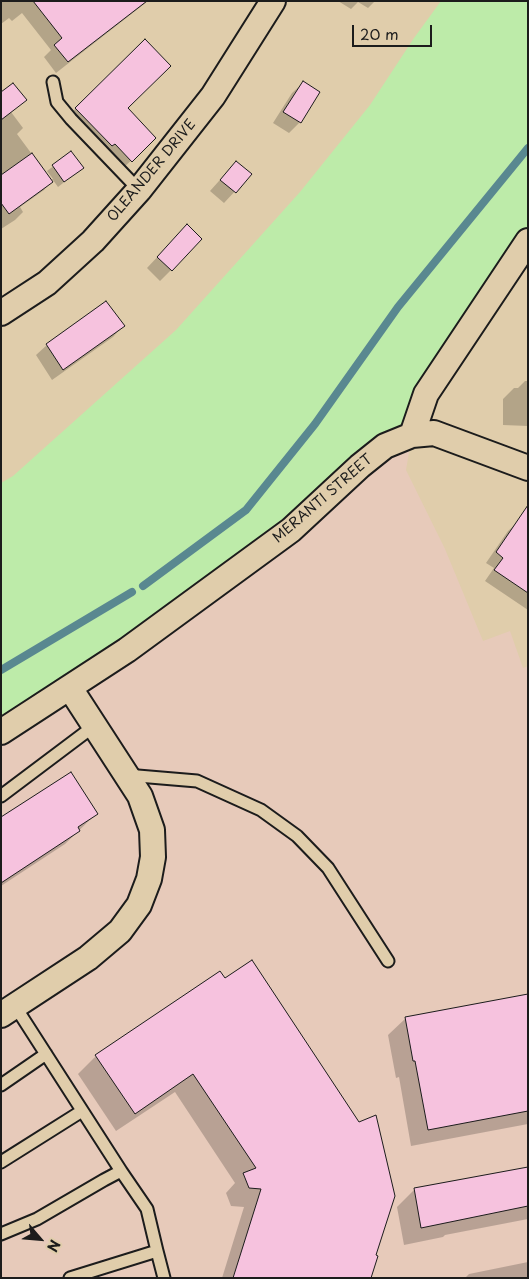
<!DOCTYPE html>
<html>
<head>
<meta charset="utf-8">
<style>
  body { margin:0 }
  #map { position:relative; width:529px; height:1279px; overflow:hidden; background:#e0cdab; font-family:"Playpen Sans",sans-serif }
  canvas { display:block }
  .frame { position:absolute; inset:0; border:2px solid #1c1c1c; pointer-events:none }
  .north { position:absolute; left:15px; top:1214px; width:50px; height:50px; -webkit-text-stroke:4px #e0cdab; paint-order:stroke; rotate:117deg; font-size:14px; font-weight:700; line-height:20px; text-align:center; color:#1c1c1c }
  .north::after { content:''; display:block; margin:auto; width:18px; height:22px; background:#1c1c1c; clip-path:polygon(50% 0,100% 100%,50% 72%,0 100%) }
  .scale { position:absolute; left:352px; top:25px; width:80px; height:22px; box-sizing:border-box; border:2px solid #1c1c1c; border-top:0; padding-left:6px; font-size:15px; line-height:18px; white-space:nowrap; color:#1c1c1c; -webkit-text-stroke:4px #e0cdab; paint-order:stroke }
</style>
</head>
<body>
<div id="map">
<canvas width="529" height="1279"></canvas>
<div class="frame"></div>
<div class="north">N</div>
<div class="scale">20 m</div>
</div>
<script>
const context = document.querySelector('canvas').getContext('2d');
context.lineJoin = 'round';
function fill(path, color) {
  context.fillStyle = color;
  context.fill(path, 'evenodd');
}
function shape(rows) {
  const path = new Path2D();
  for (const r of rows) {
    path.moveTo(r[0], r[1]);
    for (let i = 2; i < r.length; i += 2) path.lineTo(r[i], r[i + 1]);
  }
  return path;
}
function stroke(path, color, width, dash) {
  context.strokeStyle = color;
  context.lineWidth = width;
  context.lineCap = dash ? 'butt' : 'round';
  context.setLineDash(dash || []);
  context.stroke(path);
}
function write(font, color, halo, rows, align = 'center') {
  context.font = font + ' "Playpen Sans",sans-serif';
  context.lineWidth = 4;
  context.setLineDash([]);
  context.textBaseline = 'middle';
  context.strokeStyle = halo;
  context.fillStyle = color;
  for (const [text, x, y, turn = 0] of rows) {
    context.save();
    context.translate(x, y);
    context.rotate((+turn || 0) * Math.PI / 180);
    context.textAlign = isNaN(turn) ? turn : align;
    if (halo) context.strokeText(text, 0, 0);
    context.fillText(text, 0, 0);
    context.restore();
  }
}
fill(shape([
  [412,435,406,470,445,549,483,641,510,631,523,668,528,666,528,1278,1,1278,1,733]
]), '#e7caba');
fill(shape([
  [441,1,528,1,528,242,412,435,1,733,1,483,13,476,176,330,300,192,370,105,414,38]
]), '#bdeba9');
fill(shape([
  [1,1,148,1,56,73,44,57,51,50,22,13,12,21,9,18,1,24],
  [338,1,375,1,368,8,358,2,351,9],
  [145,41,127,108,155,138,120,171,65,119],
  [303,83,300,122,289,133,273,123,292,93],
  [1,94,25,100,11,112,23,128,17,134,51,180,53,179,47,171,71,153,82,168,58,187,53,180,44,190,20,207,23,212,15,220,1,229],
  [236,162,250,175,224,203,210,191],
  [176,237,171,270,160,281,147,268],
  [123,326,113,337,52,380,36,355,47,345],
  [525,381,528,381,528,426,503,425,503,399,514,388,518,388],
  [519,521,528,522,528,610,485,581,494,568,486,563,508,531],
  [97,813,65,844,1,886,1,819],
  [220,973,374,1255,369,1278,222,1278,244,1207,231,1206,226,1193,235,1183,175,1092,116,1131,78,1074,96,1056],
  [528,995,528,1124,411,1146,399,1077,396,1078,388,1035,406,1018],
  [528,1168,528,1219,445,1235,443,1237,404,1245,397,1207,414,1190],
  [528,1262,528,1278,465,1278,469,1274]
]), '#0003');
stroke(shape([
  [143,586,246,510,315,424,398,307,528,148],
  [1,670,132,592]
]), '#598890', 8);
const building = shape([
  [33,1,147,1,68,62,54,45,62,38,33,1],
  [145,39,171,66,128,108,156,138,132,162,115,144,112,146,75,108,145,39],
  [303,81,320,92,301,123,283,112,303,81],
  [13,83,27,100,1,120,1,92,13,83],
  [71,151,84,168,64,182,52,165,71,151],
  [32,153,53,182,9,214,1,203,1,175,32,153],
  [236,161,252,174,236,193,220,180,236,161],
  [187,224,202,239,172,271,157,257,187,224],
  [106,301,125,326,63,370,46,344,106,301],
  [528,505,528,593,494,570,503,558,496,552,528,505],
  [71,772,98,814,78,827,80,831,1,883,1,817,71,772],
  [252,960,359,1122,376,1115,395,1196,376,1255,378,1256,371,1278,233,1278,261,1189,249,1188,243,1173,256,1168,193,1074,135,1114,95,1055,220,971,225,978,252,960],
  [528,994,528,1111,428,1130,415,1061,413,1061,405,1017,528,994],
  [528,1167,528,1206,421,1228,414,1188,528,1167]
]);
fill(building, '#f6c2de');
stroke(building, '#1c1c1c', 1);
const lane = shape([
  [53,82,57,102,71,119,139,190],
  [126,775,197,781,261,810,297,836,328,868,388,961],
  [1,796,94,726],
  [1,1085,46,1054],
  [1,1162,82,1111],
  [121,1171,147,1209,157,1251],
  [1,1234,37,1219,104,1180,121,1171,15,1006],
  [70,1278,157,1251,164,1278]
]);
const street = shape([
  [1,313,47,283,93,241,139,190,213,96,273,1],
  [412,435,426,394,528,241],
  [1,732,127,650,291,530,360,466,385,446,412,435,434,433,528,468],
  [1,1015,88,958,120,931,139,905,149,879,153,857,152,830,140,796,70,688]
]);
stroke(lane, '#1c1c1c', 15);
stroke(street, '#1c1c1c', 28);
stroke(lane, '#e0cdab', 11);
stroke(street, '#e0cdab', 24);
write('14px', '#1c1c1c', '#e0cdab', [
  ["OLEANDER DRIVE",152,171,-50],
  ["MERANTI STREET",323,499,-41]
]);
</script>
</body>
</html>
